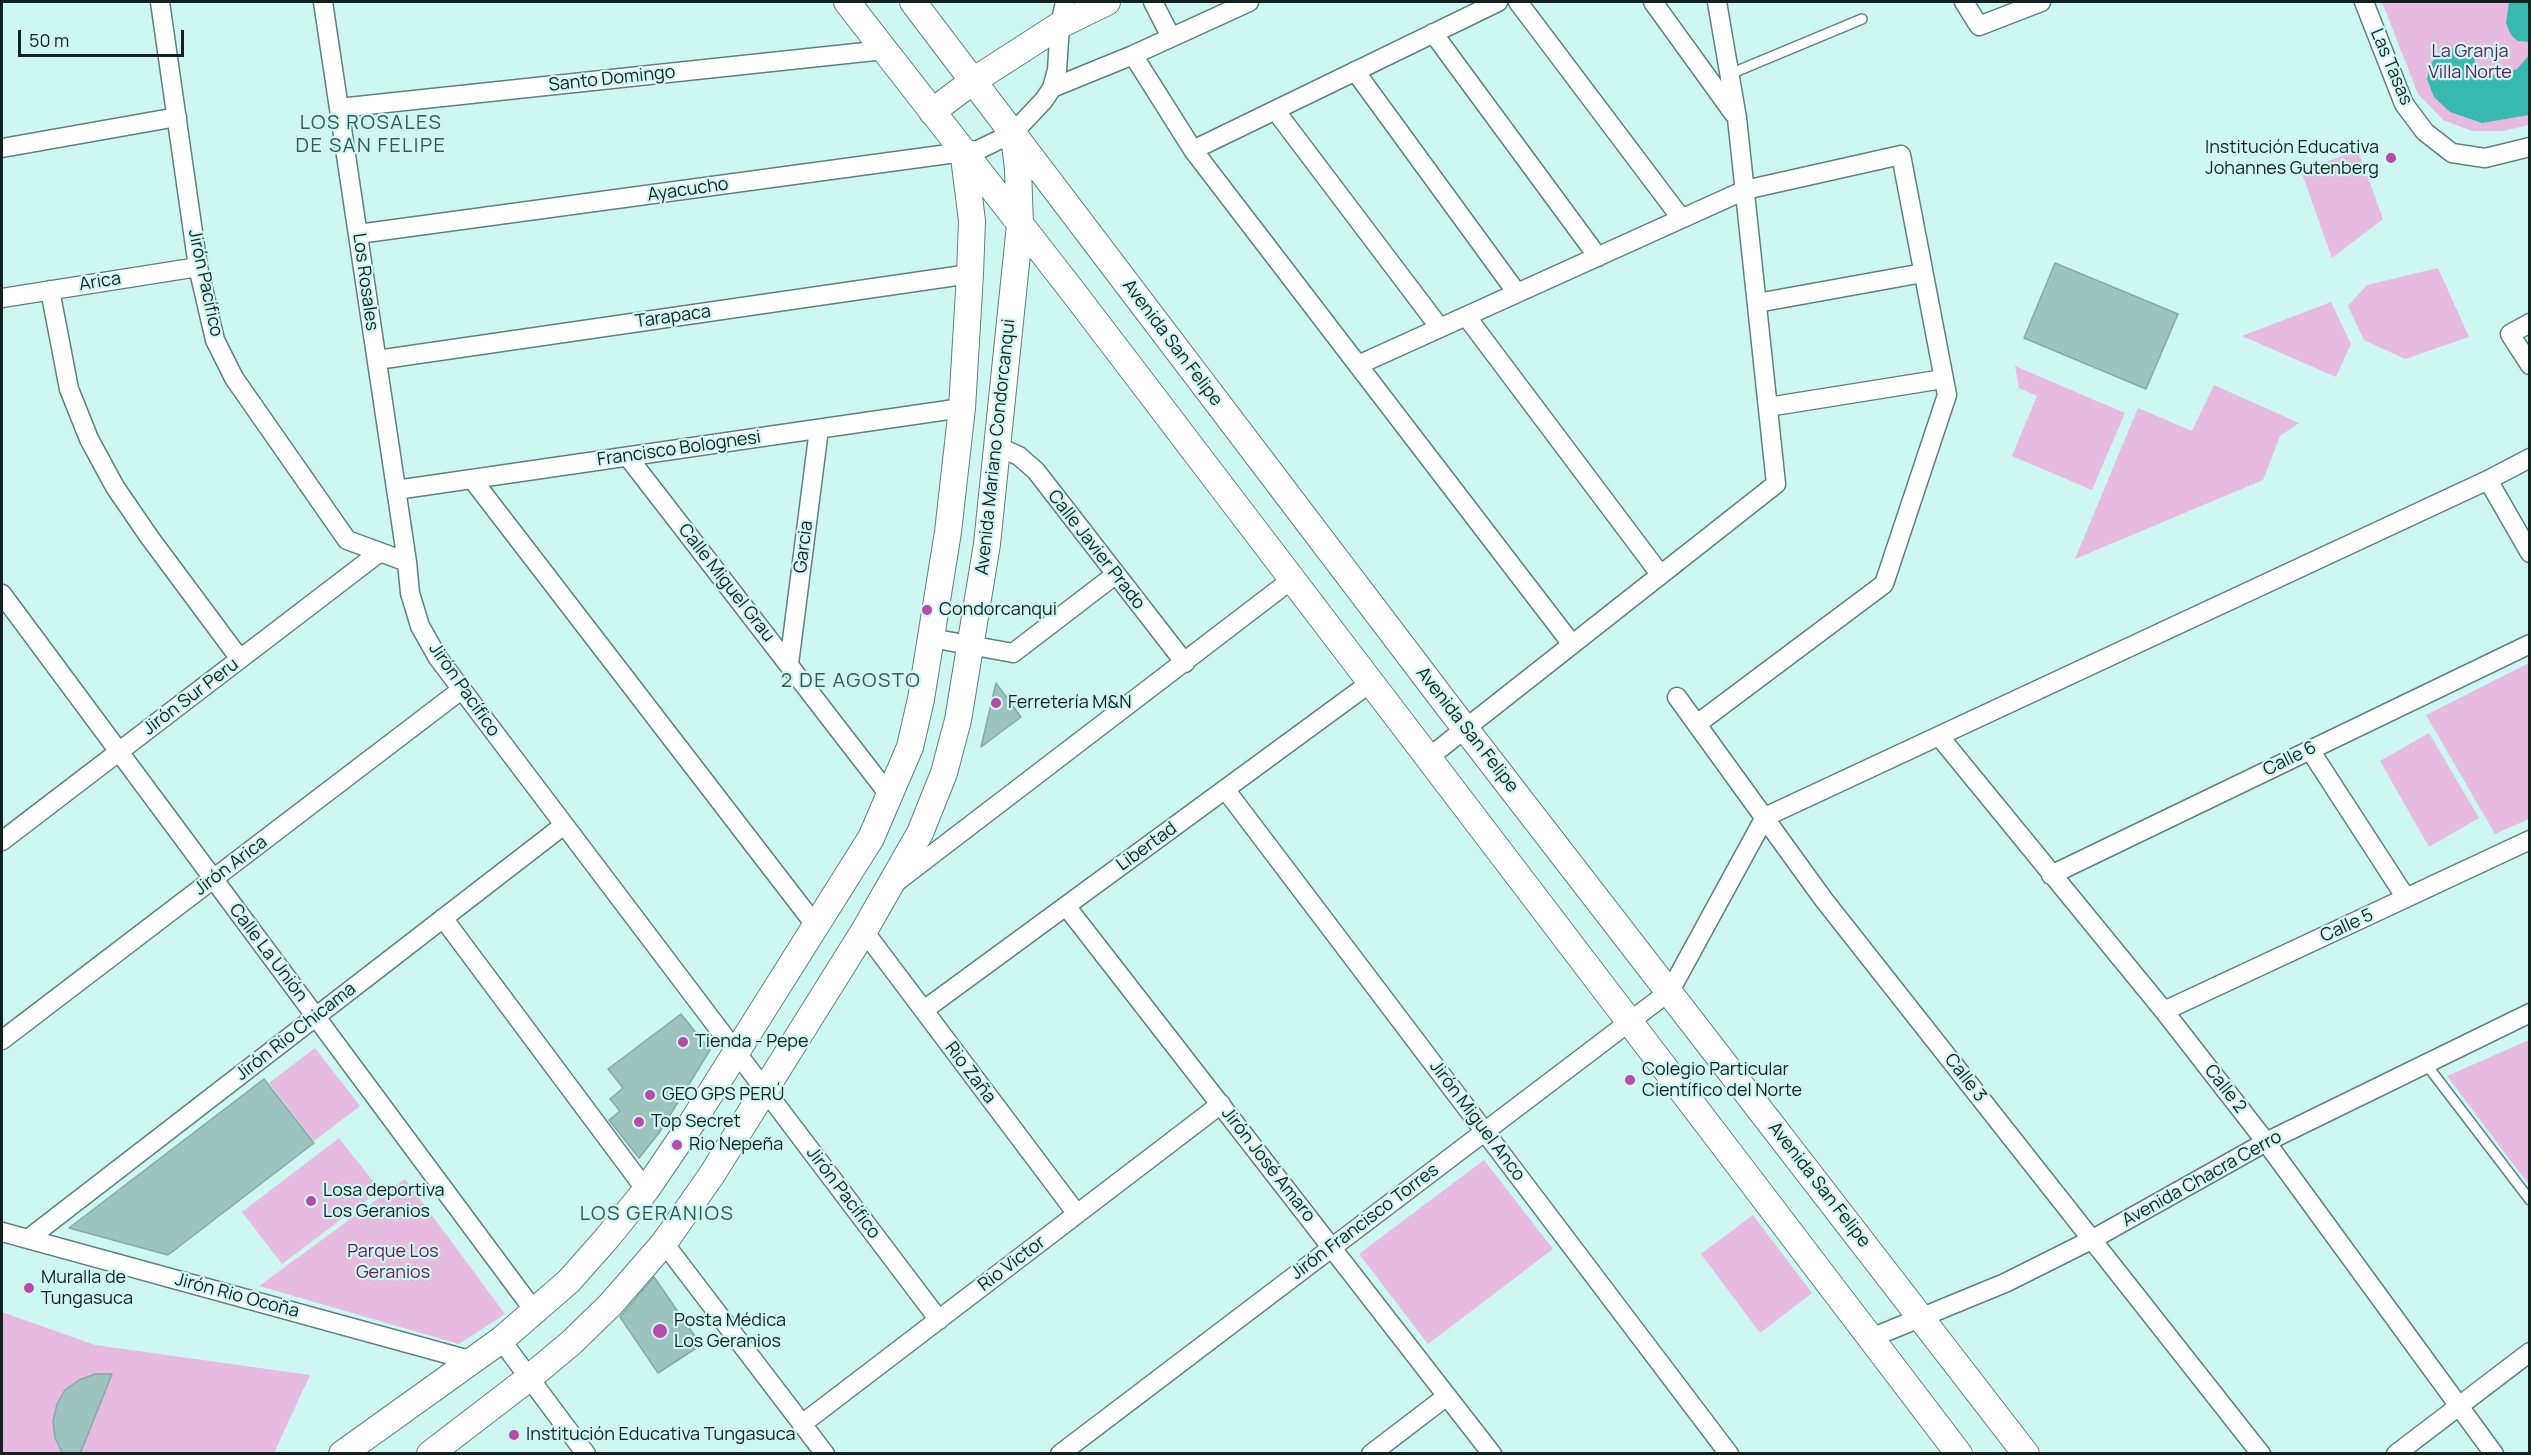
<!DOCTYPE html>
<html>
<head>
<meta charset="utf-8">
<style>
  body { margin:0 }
  #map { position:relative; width:2531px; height:1455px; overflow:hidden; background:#cef7f1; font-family:Manrope,sans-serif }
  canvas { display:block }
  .frame { position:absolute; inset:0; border:3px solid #132220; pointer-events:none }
  .scale { position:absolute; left:18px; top:30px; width:166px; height:27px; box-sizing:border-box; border:3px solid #132220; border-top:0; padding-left:8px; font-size:18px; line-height:21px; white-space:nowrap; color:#132220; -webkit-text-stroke:4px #cef7f1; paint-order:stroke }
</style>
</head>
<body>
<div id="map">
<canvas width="2531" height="1455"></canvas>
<div class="frame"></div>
<div class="scale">50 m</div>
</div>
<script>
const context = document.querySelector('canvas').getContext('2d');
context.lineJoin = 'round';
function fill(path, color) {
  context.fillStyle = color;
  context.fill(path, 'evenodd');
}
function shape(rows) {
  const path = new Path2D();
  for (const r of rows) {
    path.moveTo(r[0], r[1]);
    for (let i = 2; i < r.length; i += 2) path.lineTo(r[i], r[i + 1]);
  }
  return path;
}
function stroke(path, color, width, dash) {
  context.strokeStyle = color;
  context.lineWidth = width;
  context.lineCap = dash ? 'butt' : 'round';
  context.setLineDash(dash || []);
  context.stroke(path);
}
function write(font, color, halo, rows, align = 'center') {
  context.font = font + ' Manrope,sans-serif';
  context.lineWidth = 4.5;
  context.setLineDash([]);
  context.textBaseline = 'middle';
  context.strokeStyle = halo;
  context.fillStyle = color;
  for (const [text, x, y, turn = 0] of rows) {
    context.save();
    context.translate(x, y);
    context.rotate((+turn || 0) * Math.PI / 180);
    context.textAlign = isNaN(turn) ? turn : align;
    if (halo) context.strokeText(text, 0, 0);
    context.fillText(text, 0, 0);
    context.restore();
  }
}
fill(shape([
  [2382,2,2529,2,2529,125,2503,131,2472,131,2443,120,2418,94],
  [2358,150,2383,219,2332,258,2301,171],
  [2438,268,2469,337,2405,359,2364,340,2348,306,2367,285],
  [2331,302,2351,344,2336,377,2242,336],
  [2015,366,2125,413,2092,490,2012,456,2037,396,2019,388],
  [2214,385,2299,423,2280,436,2263,480,2075,559,2138,408,2192,431],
  [2529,663,2529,819,2495,834,2426,715],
  [2429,733,2479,818,2429,847,2380,761],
  [2529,1040,2529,1185,2447,1076],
  [315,1048,360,1106,314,1141,269,1083],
  [339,1138,380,1190,282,1264,242,1212],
  [1484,1160,1553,1249,1428,1344,1359,1254],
  [405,1179,505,1314,459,1344,259,1286],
  [1753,1215,1812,1293,1760,1333,1701,1254],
  [2,1312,95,1345,310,1375,274,1453,2,1454]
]), '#e7bae0');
fill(shape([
  [2509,2,2529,2,2528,42,2518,41,2511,35,2506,23],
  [2453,48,2473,55,2476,67,2484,75,2504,74,2517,69,2529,55,2529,115,2482,123,2450,112,2434,97,2427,79,2430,65,2440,52]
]), '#37b9ae');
const building = shape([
  [2055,263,2178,314,2146,389,2024,338,2055,263],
  [996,683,1021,717,981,747,996,683],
  [681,1014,710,1050,659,1133,639,1158,609,1120,620,1111,610,1099,623,1088,608,1069,681,1014],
  [264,1079,314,1143,168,1255,69,1228,264,1079],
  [654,1277,701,1345,658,1373,620,1317,654,1277],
  [95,1374,112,1374,80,1454,63,1454,55,1438,53,1421,57,1404,65,1390,79,1380,95,1374]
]);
fill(building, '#9cc3be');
stroke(building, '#83aaa5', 1.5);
const lane = shape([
  [1730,74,1862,19],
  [2426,1064,2530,1200]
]);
const street = shape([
  [160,2,198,267,215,340,234,378,347,540,407,562,410,593,420,626,438,658,939,1320],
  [323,2,407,562],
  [1153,2,1171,37],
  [1518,2,1681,218],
  [1653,2,1734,114],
  [1964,2,1979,26,2041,2],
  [2364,2,2404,104,2425,132,2452,153,2485,158,2530,147],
  [1433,33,1598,257],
  [1133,55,1193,150,1571,643],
  [1355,71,1517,293],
  [1052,88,1133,55,1249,2],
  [339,108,884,50],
  [1275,110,1440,328],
  [2,148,177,117],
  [1193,150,1498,2],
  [358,234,978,150,1013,133,1044,100,1052,88,1057,70,1060,25,1065,2],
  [50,290,69,389,89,439,115,487,150,538,240,659],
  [2,298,198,267],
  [1757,303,1923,273],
  [1466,316,1660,574],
  [2530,323,2510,334,2530,365],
  [377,360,970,274],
  [1358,365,1745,190,1901,155,1947,395,1884,584,1697,724],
  [1768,407,1943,379],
  [999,447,1019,456,1036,471,1185,663],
  [628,457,890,796],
  [472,479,816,926],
  [2488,480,2530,553],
  [396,490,962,408],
  [2,594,535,1312],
  [931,638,1013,653,1115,575],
  [789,664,819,429],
  [1677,697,1824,900,2261,1454],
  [1939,736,2164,1011,2266,1142,2494,1454],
  [2310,750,2406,898],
  [1428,758,1776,484,1737,118,1717,2],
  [1225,789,1729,1454],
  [2,841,380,552],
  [2051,875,2530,644],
  [895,883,1291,580],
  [1066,906,1492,1454],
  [443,918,646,1190],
  [864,931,1077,1214],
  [924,1010,1370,683],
  [2164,1011,2530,840],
  [2,1040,461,690],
  [2,1232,473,1361],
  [28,1239,564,825],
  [664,1243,825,1454],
  [1871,1338,2005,1283,2093,1239,2266,1142,2530,1013],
  [501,1340,586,1454],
  [802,1424,1221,1104],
  [1060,1454,1670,991,1765,817,2488,480,2530,458],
  [1371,1454,1447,1396],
  [2396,1454,2530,1352]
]);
const secondary = shape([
  [847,2,1074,293,1959,1454],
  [913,2,1447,705,2026,1454],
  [932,112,973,81,1060,25,1107,2],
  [342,1454,501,1340,569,1281,607,1238,646,1190,693,1121,871,838,910,747,921,699,948,532,962,408,970,274,972,221,964,157],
  [430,1454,529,1378,572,1342,611,1304,664,1243,711,1176,864,931,920,833,944,773,958,720,987,544,1020,225,1018,169,1014,136]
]);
stroke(lane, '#5d827e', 12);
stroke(street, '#5d827e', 21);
stroke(secondary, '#5d827e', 28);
stroke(lane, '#fff', 9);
stroke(street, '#fff', 18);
stroke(secondary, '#fff', 26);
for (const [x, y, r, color] of [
  [2391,158,6,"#b64bab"],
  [927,610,6,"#b64bab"],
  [996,703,6,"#b64bab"],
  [683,1042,6,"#b64bab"],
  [1630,1080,6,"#b64bab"],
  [650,1095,6,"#b64bab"],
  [639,1122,6,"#b64bab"],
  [677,1145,6,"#b64bab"],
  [311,1201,6,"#b64bab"],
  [29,1288,6,"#b64bab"],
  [660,1331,8,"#b64bab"],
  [514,1435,6,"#b64bab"]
]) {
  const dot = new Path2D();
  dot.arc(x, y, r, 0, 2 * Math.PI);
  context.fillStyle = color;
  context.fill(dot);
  stroke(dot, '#cef7f1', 2);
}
write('18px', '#681861', '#cef7f1', [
  ["La Granja",2470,52],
  ["Villa Norte",2470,73],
  ["Parque Los",393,1252],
  ["Geranios",393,1273]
]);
write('18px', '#132220', '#cef7f1', [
  ["Las Tasas",2391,67,67],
  ["Santo Domingo",612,79,-6],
  ["Ayacucho",688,190,-8],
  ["Arica",100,282,-9],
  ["Los Rosales",365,282,82],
  ["Jirón Pacífico",205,283,78],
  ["Tarapaca",673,317,-8],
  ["Avenida San Felipe",1172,343,53],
  ["Avenida Mariano Condorcanqui",996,447,-84],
  ["Francisco Bolognesi",679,449,-8],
  ["Garcia",804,547,-83],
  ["Calle Javier Prado",1096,550,52],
  ["Calle Miguel Grau",726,583,52],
  ["Jirón Pacífico",464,690,55],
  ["Jirón Sur Peru",191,697,-37],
  ["Avenida San Felipe",1467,730,52],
  ["Calle 6",2290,759,-26],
  ["Libertad",1147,847,-36],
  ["Jirón Arica",231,866,-37],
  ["Calle 5",2347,926,-25],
  ["Calle La Unión",268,953,53],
  ["Jirón Rio Chicama",296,1032,-38],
  ["Rio Zaña",970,1073,53],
  ["Calle 3",1965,1078,52],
  ["Calle 2",2225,1089,52],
  ["Jirón Miguel Anco",1477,1121,53],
  ["Jirón José Amaro",1268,1165,52],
  ["Avenida Chacra Cerro",2202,1179,-29],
  ["Avenida San Felipe",1819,1185,52],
  ["Jirón Pacífico",843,1193,53],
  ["Jirón Francisco Torres",1365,1222,-37],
  ["Rio Victor",1012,1264,-37],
  ["Jirón Rio Ocoña",237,1296,15]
]);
write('18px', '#132220', '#cef7f1', [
  ["Institución Educativa",2379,148,"right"],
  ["Johannes Gutenberg",2379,169,"right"],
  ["Condorcanqui",939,610],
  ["Ferretería M&N",1008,703],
  ["Tienda - Pepe",695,1042],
  ["Colegio Particular",1642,1070],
  ["Científico del Norte",1642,1091],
  ["GEO GPS PERÚ",662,1095],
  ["Top Secret",651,1122],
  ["Rio Nepeña",689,1145],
  ["Losa deportiva",323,1191],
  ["Los Geranios",323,1212],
  ["Muralla de",41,1278],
  ["Tungasuca",41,1299],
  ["Posta Médica",674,1321],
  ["Los Geranios",674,1342],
  ["Institución Educativa Tungasuca",526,1435]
], 'left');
context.letterSpacing = '1.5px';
write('20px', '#355955', '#cef7f1', [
  ["LOS ROSALES",371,123],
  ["DE SAN FELIPE",371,146],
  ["2 DE AGOSTO",851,681],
  ["LOS GERANIOS",657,1214]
]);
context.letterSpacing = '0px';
</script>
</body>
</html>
